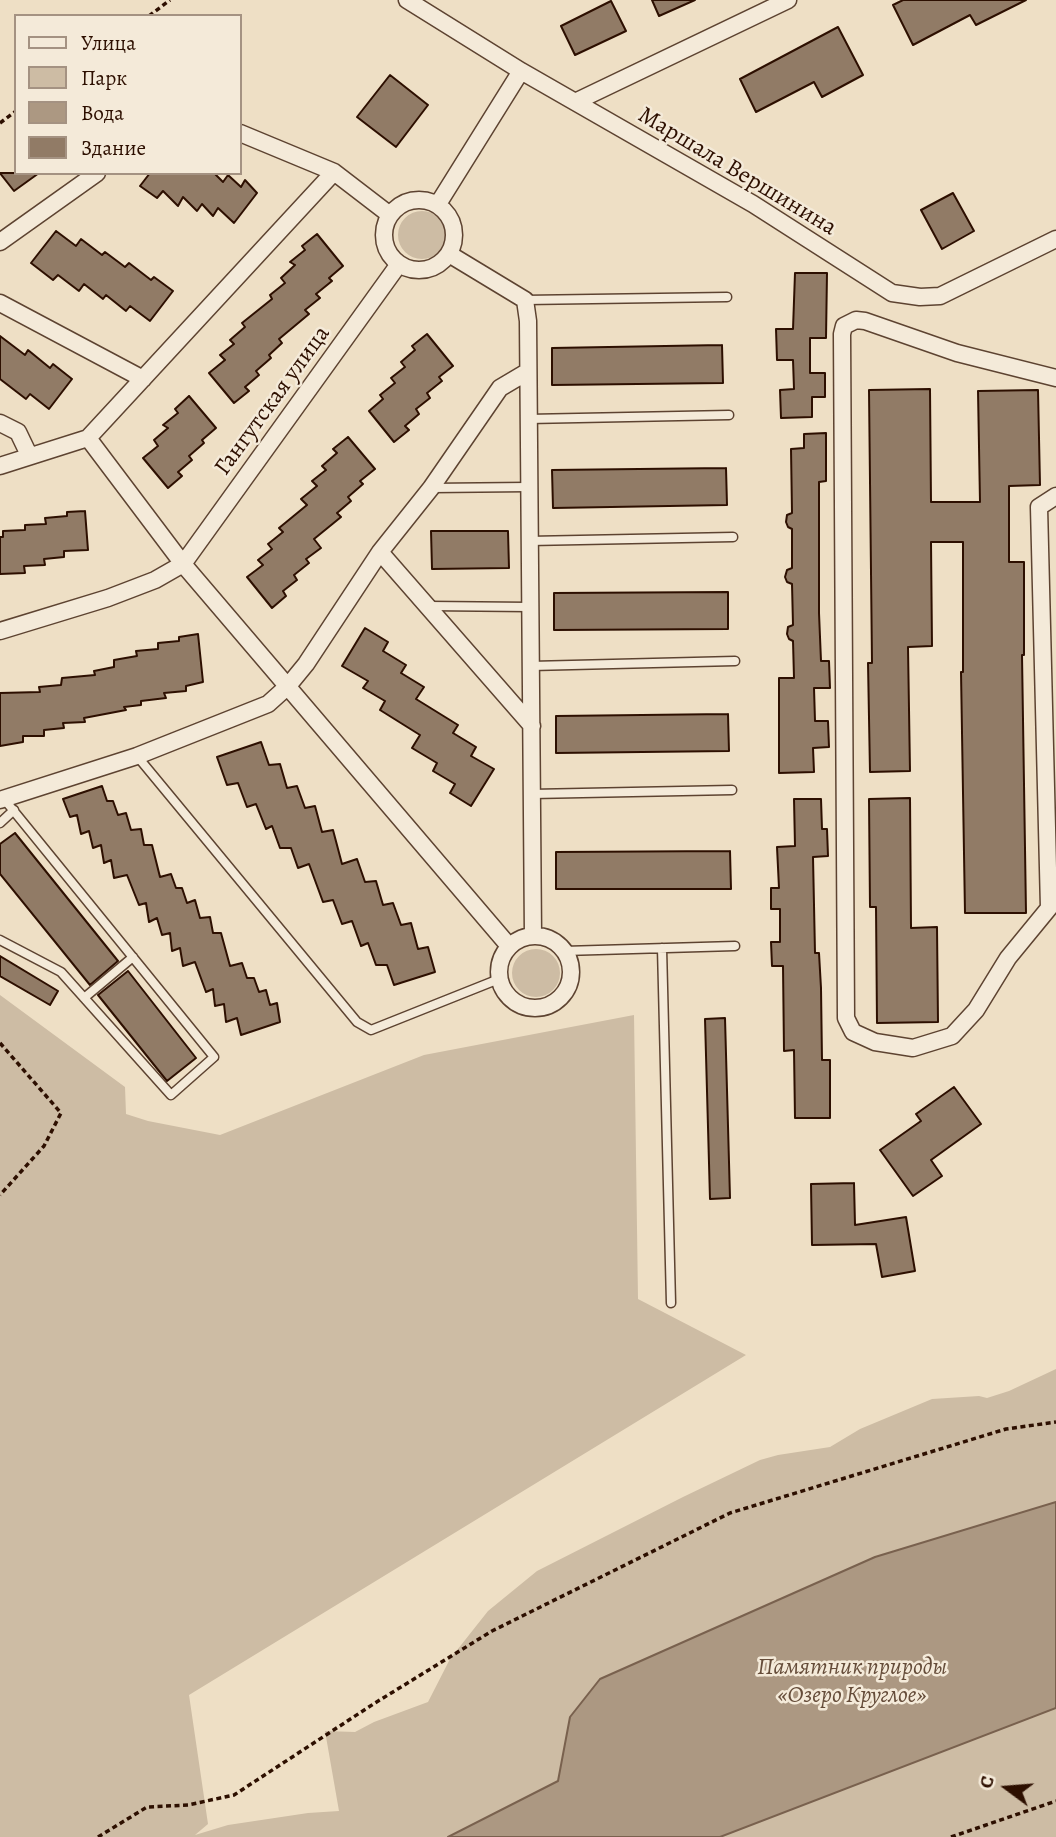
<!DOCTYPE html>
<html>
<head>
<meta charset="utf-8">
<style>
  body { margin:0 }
  #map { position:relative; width:1056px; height:1837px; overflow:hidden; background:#eedfc5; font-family:Alegreya,serif }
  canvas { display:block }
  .legend { position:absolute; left:14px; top:14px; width:228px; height:161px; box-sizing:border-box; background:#f4ead9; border:2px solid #a49282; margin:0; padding:9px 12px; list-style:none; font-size:21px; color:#2d0f00 }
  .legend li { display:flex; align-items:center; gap:14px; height:35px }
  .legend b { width:35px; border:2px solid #a49282 }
  .north { position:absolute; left:972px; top:1753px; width:70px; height:70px; -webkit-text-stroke:5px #f4ead9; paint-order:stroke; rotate:286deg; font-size:19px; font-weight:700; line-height:28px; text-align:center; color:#2d0f00 }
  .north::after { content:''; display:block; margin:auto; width:24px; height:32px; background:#2d0f00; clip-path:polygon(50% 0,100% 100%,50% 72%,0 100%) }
</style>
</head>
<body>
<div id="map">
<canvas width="1056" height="1837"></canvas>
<ul class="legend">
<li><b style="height:9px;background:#f4ead9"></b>Улица</li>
<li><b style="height:19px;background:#cdbca4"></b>Парк</li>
<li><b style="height:19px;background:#ac9882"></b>Вода</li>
<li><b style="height:19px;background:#917b66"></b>Здание</li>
</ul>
<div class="north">С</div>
</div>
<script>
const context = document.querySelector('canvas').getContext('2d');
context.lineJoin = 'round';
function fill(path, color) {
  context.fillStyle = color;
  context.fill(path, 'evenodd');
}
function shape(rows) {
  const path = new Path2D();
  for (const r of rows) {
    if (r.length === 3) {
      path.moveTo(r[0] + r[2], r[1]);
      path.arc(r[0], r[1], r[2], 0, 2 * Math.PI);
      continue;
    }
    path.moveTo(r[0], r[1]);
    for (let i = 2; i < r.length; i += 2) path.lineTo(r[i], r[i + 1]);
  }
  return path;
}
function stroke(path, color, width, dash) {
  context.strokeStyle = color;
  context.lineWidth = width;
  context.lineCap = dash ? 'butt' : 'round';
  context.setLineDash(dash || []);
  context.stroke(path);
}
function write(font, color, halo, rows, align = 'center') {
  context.font = font + ' Alegreya,serif';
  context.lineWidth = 5;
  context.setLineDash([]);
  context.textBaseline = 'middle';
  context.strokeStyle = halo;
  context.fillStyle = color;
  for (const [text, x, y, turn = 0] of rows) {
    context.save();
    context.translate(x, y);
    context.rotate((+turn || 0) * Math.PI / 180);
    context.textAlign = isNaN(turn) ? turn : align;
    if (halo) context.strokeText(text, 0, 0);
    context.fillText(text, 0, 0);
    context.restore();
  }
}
fill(shape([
  [422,235,24],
  [536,973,24],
  [0,995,125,1087,126,1114,148,1121,220,1135,424,1055,634,1015,638,1299,746,1355,189,1695,208,1824,195,1835,228,1825,308,1813,339,1811,325,1731,355,1732,374,1722,428,1702,450,1659,488,1611,537,1571,683,1497,760,1460,778,1455,830,1447,860,1429,932,1399,979,1396,987,1398,1009,1391,1056,1369,1056,1837,0,1837]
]), '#cdbca4');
const water = shape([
  [1056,1502,1056,1708,720,1837,448,1837,558,1781,570,1717,600,1679,875,1557,1056,1502]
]);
fill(water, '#ac9882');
stroke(water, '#79614e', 2);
const building = shape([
  [652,0,695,0,659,16,652,0],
  [903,0,1026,0,976,25,970,15,913,45,893,5,903,0],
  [611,1,626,31,575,55,561,26,611,1],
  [838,27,863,75,822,97,814,82,756,112,740,79,838,27],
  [390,75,428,105,396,147,357,117,390,75],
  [0,173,39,173,14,191,0,173],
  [150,173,214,173,223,182,228,175,241,187,245,180,257,193,234,223,218,208,213,216,202,204,197,211,183,197,178,206,163,191,157,198,140,186,150,173],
  [953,193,974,231,942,249,921,210,953,193],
  [56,231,76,246,81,239,102,255,105,252,125,267,129,263,151,280,154,277,173,291,150,321,130,306,126,311,106,295,103,299,84,284,79,291,58,275,53,280,31,263,56,231],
  [317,234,343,266,329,278,332,281,316,294,320,298,305,310,309,314,279,339,282,343,269,355,271,358,256,371,259,375,245,387,249,391,234,403,209,373,225,360,220,355,234,344,230,340,245,327,242,323,272,299,270,295,285,283,281,278,295,265,290,262,305,250,302,246,317,234],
  [795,273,827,273,826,338,810,338,810,373,825,373,825,397,812,397,812,417,781,418,780,390,794,389,793,360,777,360,776,329,793,329,795,273],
  [427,334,453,366,439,377,442,381,427,393,430,398,416,409,419,414,405,426,409,430,394,442,369,411,383,399,380,395,395,383,391,378,405,367,401,362,415,350,412,346,427,334],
  [0,336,25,355,28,350,50,368,53,364,72,379,49,409,30,394,26,399,0,379,0,336],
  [722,345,723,383,552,385,552,348,722,345],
  [930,389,931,502,980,502,978,391,1038,390,1040,485,1009,486,1009,562,1024,562,1024,655,1022,655,1026,913,965,913,961,672,963,672,963,542,931,542,932,646,908,647,910,771,870,772,868,663,872,663,869,390,930,389],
  [189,396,216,428,202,440,204,443,189,456,192,460,178,472,182,476,168,488,143,458,158,446,154,440,168,428,163,425,178,413,175,409,189,396],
  [826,433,826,481,819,482,819,613,821,661,829,661,830,688,814,688,815,721,828,721,829,747,813,748,814,772,779,773,779,678,794,678,793,641,789,639,787,634,788,627,793,625,792,584,787,582,785,577,787,570,792,568,792,529,788,527,786,522,787,515,792,513,791,449,804,448,804,434,826,433],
  [348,437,375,469,360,481,363,484,348,497,351,501,337,513,341,517,314,539,321,548,306,559,309,563,294,575,297,580,283,591,286,596,272,608,247,577,263,565,258,560,272,549,268,544,283,532,279,528,307,505,301,499,317,486,312,481,326,470,322,466,337,453,333,449,348,437],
  [726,468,727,505,553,508,552,470,726,468],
  [85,511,88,550,64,551,64,557,44,559,45,565,24,566,25,573,0,574,0,537,3,537,3,531,25,530,25,525,46,524,45,518,67,516,67,512,85,511],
  [431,531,508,531,509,568,432,569,431,531],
  [728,592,728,629,554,630,554,593,728,592],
  [365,628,388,642,383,651,406,665,401,673,424,687,416,699,458,725,453,733,476,747,471,756,494,769,471,806,450,793,455,784,433,771,437,763,412,748,420,735,380,710,385,701,363,688,368,681,342,666,365,628],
  [198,634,203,682,186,686,186,691,164,693,166,698,141,701,141,705,124,707,126,710,84,718,85,722,63,723,64,728,44,730,44,736,23,736,23,742,0,746,0,693,40,692,39,687,61,685,62,678,95,675,94,671,114,667,114,660,137,656,136,651,158,649,158,643,179,641,179,637,198,634],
  [728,714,729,751,556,753,556,716,728,714],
  [261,742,269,765,280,764,287,788,297,786,305,808,315,806,322,832,333,830,342,864,357,859,365,882,376,881,383,905,393,903,401,925,411,923,418,949,428,947,435,972,394,985,387,965,376,965,368,943,361,946,352,921,342,924,333,900,323,902,309,864,298,868,291,848,280,848,272,826,266,829,256,804,247,807,238,783,227,785,217,757,261,742],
  [102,786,107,801,113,801,118,815,126,813,131,830,141,829,144,845,152,845,160,877,171,874,176,888,182,888,187,903,195,900,200,918,210,917,213,933,221,933,230,966,242,963,247,978,254,978,259,992,266,990,270,1005,277,1003,280,1022,241,1035,237,1018,226,1022,224,1004,215,1006,213,989,206,992,195,962,183,966,180,948,172,951,170,933,162,935,157,918,149,922,146,903,139,905,127,875,114,878,111,860,104,863,101,845,93,848,89,831,81,834,77,815,70,817,63,799,102,786],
  [910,798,911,928,937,927,938,1022,877,1023,876,907,870,907,869,799,910,798],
  [794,799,821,799,822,829,827,829,828,856,813,857,815,953,819,953,821,988,822,1060,830,1060,830,1118,795,1118,794,1050,784,1051,783,966,772,966,771,942,780,942,780,909,771,909,771,888,779,888,777,847,795,846,794,799],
  [15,833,118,961,90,985,0,874,0,844,15,833],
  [730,851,731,889,556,889,556,852,730,851],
  [0,956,58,991,50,1005,0,976,0,956],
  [128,971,196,1058,167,1081,98,995,128,971],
  [725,1018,730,1198,710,1199,705,1019,725,1018],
  [954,1087,981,1124,931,1160,942,1176,913,1196,880,1150,921,1121,916,1114,954,1087],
  [854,1183,855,1225,906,1217,915,1271,882,1277,876,1244,812,1245,811,1184,854,1183]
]);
fill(building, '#917b66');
stroke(building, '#2d0f00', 2);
const lane = shape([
  [525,300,727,297],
  [528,419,729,415],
  [431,488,528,487],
  [529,541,733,537],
  [428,606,530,607],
  [531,666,735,661],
  [137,756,357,1022,371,1030,499,979],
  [532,794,732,790],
  [0,823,14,810],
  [0,940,61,972,171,1095,214,1057,4,799],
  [662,948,671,1303],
  [564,951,735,946],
  [84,998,133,957]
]);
const street = shape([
  [407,0,521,71,753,204,892,293,920,297,940,296,1056,239],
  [575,102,788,0],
  [240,133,334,172,390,215],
  [419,235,35],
  [438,204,521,71],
  [0,242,97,173],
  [449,254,525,300,528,321,533,936],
  [0,303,143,379],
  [1056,378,957,353,865,321,856,320,844,326,842,334,846,1018,853,1032,875,1042,913,1048,952,1036,976,1010,1008,958,1049,908,1039,507,1056,496],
  [0,423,18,432,29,455],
  [88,438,183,564,509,946],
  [0,466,88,438,334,172],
  [380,552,532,726],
  [0,631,108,598,155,580,183,564,399,264],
  [0,800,137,756,268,704,288,686,306,664,380,552,431,488,500,388,527,372],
  [535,972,36]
]);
stroke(lane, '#5d4331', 11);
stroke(street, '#5d4331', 19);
stroke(shape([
  [149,16,170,0],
  [0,123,16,111],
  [0,1043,61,1113,44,1146,0,1195],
  [98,1837,147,1807,188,1805,234,1795,375,1703,492,1631,730,1513,1006,1429,1056,1422],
  [951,1837,1056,1801]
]), '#2d0f00', 3.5, [5, 3.5]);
stroke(lane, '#f4ead9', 8);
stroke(street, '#f4ead9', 16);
write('24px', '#2d0f00', '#f4ead9', [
  ["Маршала Вершинина",737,172,31],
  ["Гангутская улица",273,401,-54]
]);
write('italic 24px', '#654c39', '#f4ead9', [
  ["Памятник природы",852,1668],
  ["«Озеро Круглое»",852,1696]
]);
</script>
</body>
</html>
